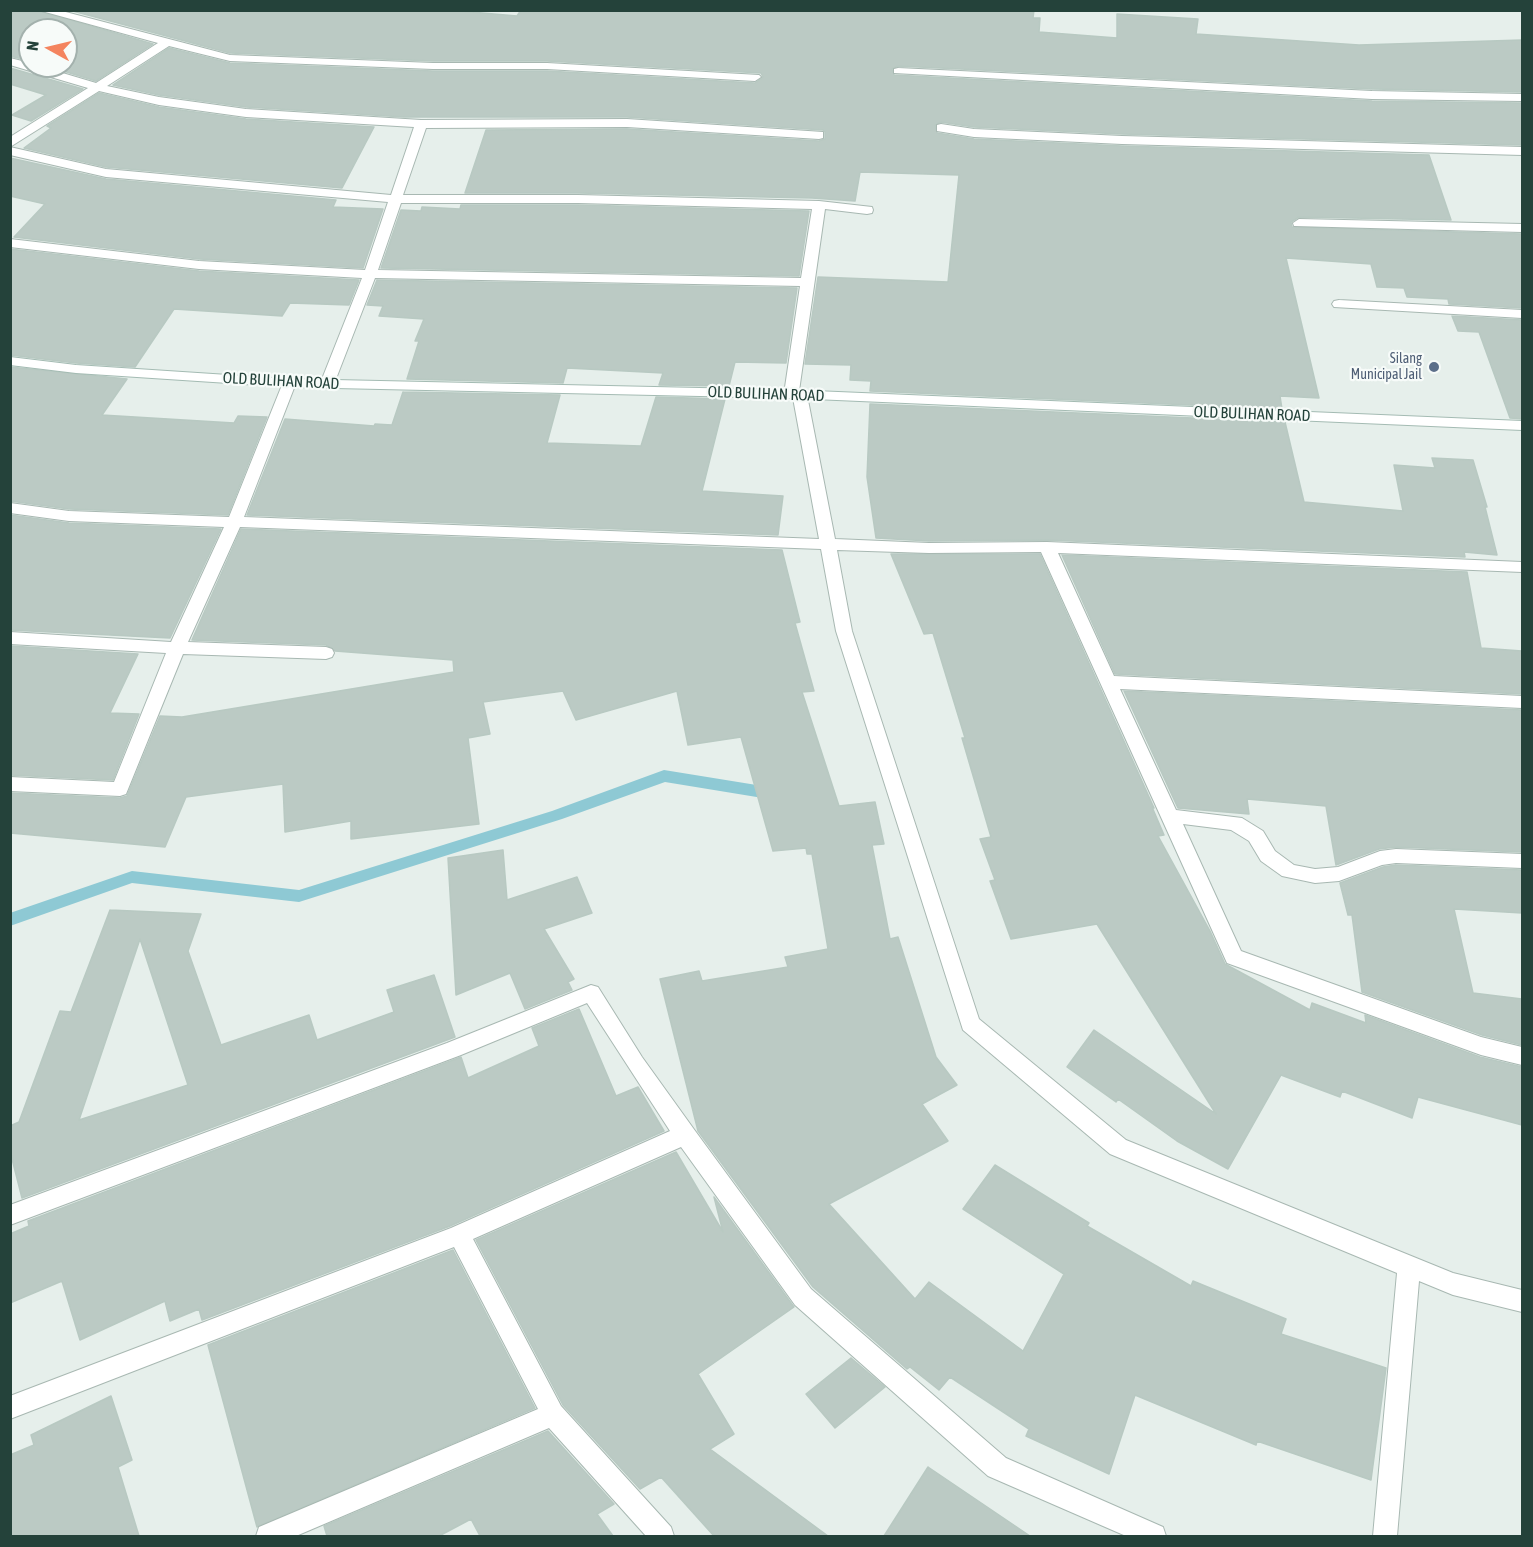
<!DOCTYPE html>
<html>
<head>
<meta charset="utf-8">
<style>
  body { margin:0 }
  #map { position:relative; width:1533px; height:1547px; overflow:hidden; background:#e6efeb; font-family:"Asap Condensed",sans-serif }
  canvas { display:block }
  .frame { position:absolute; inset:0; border:12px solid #24423a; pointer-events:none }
  .north { position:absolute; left:18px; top:18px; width:60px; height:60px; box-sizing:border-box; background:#f7fbf9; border:2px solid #a3b1ad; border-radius:50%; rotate:278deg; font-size:16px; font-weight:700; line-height:24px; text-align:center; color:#24423a }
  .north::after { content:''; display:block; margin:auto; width:21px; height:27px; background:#f4845f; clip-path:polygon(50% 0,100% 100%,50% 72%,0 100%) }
</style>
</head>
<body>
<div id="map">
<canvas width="1533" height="1547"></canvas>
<div class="frame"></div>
<div class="north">N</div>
</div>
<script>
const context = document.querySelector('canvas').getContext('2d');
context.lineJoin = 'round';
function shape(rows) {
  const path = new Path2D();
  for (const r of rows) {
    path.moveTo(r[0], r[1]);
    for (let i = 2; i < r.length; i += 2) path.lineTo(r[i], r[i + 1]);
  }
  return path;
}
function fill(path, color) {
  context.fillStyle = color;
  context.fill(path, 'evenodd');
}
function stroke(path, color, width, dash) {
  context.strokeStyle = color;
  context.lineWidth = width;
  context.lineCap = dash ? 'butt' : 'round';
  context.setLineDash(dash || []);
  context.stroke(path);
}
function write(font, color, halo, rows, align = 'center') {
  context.font = font + ' "Asap Condensed",sans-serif';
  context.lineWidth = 4.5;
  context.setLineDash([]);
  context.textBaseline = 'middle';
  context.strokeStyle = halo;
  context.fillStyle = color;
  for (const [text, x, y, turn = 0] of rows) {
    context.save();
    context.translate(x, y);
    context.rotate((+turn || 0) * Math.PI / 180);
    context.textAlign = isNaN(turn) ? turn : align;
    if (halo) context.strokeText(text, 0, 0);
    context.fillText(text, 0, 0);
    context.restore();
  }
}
fill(shape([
  [664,770,775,788,780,790,783,794,780,798,775,800,665,782,562,819,299,902,132,883,10,926,10,913,132,871,299,890,552,811,664,770]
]), '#8ec9d4');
const building = shape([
  [10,10,36,10,153,44,96,81,47,66,66,66,66,30,30,30,30,61,10,56,10,10],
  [69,10,448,10,517,16,521,10,1034,10,1033,18,1040,18,1039,32,1117,38,1117,14,1198,19,1196,34,1359,45,1522,40,1522,92,1372,89,898,66,892,69,894,75,1372,101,1522,103,1522,145,1122,134,974,127,941,122,935,125,937,133,974,139,1122,146,1429,155,1451,220,1299,217,1291,222,1292,227,1522,234,1522,308,1449,304,1448,299,1407,297,1404,288,1377,287,1371,264,1286,258,1319,398,1280,396,1282,409,870,391,871,381,850,380,851,365,805,364,818,277,948,282,959,175,860,172,855,201,812,198,578,193,465,193,486,130,627,129,819,141,825,139,825,132,823,130,627,117,404,117,246,107,159,95,113,85,169,48,230,63,433,71,547,71,755,83,763,77,761,73,547,61,433,61,230,53,69,10],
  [10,68,83,89,31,121,12,115,46,95,10,84,10,68],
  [99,93,159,107,246,119,374,127,342,188,106,167,24,148,51,128,47,126,99,93],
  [10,158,106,179,336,200,333,207,383,209,363,268,199,259,14,237,45,204,10,196,10,158],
  [461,205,578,205,809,211,799,276,381,268,401,210,421,211,422,207,460,209,461,205],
  [10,249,199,271,359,280,349,305,290,303,282,316,174,309,135,367,76,363,10,355,10,249],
  [377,280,797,288,786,363,735,362,729,386,659,385,663,373,567,368,563,383,407,379,419,341,415,341,424,319,379,316,383,306,367,305,377,280],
  [1452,316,1522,320,1522,419,1510,418,1479,332,1458,331,1452,316],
  [10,367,127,379,102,415,234,423,238,416,267,417,228,515,69,509,10,501,10,367],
  [403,392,560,395,547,443,641,446,656,397,725,399,702,491,783,496,778,535,247,515,285,419,374,426,375,424,392,425,403,392],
  [870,404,1285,422,1304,502,1403,511,1394,465,1435,468,1432,458,1473,460,1487,507,1485,507,1497,555,1464,552,1465,557,1047,540,929,541,876,538,867,477,870,404],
  [10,515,69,523,221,529,170,638,10,630,10,515],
  [241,529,782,550,800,622,795,623,814,691,802,692,839,806,875,802,884,844,872,845,890,939,898,937,936,1057,957,1085,922,1104,948,1141,829,1204,915,1299,929,1282,1023,1351,1064,1274,963,1209,995,1165,1089,1223,1087,1226,1191,1286,1193,1281,1286,1319,1281,1334,1386,1368,1371,1480,1257,1441,1256,1445,1135,1395,1109,1474,1026,1436,1029,1429,950,1377,939,1390,910,1367,907,1369,813,1287,698,1131,660,979,699,971,702,981,788,967,785,957,828,949,812,854,807,854,806,848,773,851,741,737,688,745,677,691,576,720,563,691,483,702,490,734,468,738,479,824,351,839,351,821,285,832,283,784,186,797,165,847,10,833,10,793,120,798,127,796,160,716,182,717,454,672,453,660,335,651,326,645,192,640,241,529],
  [891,554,1040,554,1154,808,1152,807,1164,835,1158,836,1210,931,1225,964,1310,1010,1312,1003,1366,1023,1365,1015,1480,1057,1522,1067,1522,1125,1418,1097,1412,1118,1342,1091,1340,1097,1281,1075,1228,1169,1177,1141,1118,1099,1116,1102,1067,1067,1094,1030,1216,1114,1097,924,1011,939,990,881,995,880,980,839,991,837,962,738,965,738,933,633,924,634,891,554],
  [1062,555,1467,572,1481,648,1522,651,1522,694,1115,674,1062,555],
  [10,646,138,654,110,713,139,714,113,780,10,775,10,646],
  [1124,691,1522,710,1522,852,1396,847,1379,849,1336,865,1326,806,1247,799,1249,814,1178,808,1124,691],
  [503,850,507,900,577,877,592,913,544,929,574,979,568,982,572,990,525,1009,510,973,456,995,448,858,503,850],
  [1396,865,1522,870,1522,913,1454,909,1473,993,1522,999,1522,1045,1482,1035,1362,992,1352,915,1348,915,1340,883,1383,867,1396,865],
  [110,910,201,914,188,951,221,1045,309,1015,317,1040,394,1012,387,990,434,975,455,1037,22,1198,10,1151,10,1126,19,1122,60,1011,71,1012,110,910],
  [140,939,188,1085,79,1120,140,939],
  [579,1009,616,1096,638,1087,664,1131,450,1226,202,1320,199,1309,170,1321,165,1301,80,1340,62,1281,10,1303,10,1234,29,1226,28,1221,461,1057,468,1078,539,1046,532,1028,579,1009],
  [676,1152,723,1232,714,1197,794,1307,698,1374,734,1434,710,1449,828,1536,714,1536,661,1477,640,1489,563,1405,476,1240,676,1152],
  [453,1250,535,1408,257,1527,208,1345,453,1250],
  [851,1358,885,1387,835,1428,806,1394,851,1358],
  [111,1396,132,1460,118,1467,139,1536,10,1536,10,1455,34,1445,31,1435,111,1396],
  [548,1431,614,1504,597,1514,613,1536,480,1536,471,1519,439,1536,327,1536,324,1526,548,1431],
  [928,1467,1030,1536,884,1536,928,1467]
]);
fill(building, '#bbcac4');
stroke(building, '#b8c9c2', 1.5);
const street = shape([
  [38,10,58,10,230,55,433,63,547,63,759,75,761,77,755,81,547,69,433,69,230,61,169,46,107,86,159,97,246,109,421,120,627,119,823,132,823,138,819,139,627,127,426,128,403,195,578,195,819,201,872,207,873,210,872,213,867,214,825,209,799,391,805,392,807,395,835,539,929,543,1047,542,1522,562,1522,572,1058,553,1114,676,1522,696,1522,708,1120,689,1176,810,1242,818,1263,831,1275,851,1294,865,1315,869,1338,867,1380,851,1396,849,1522,854,1522,868,1396,863,1382,865,1339,881,1315,883,1282,876,1261,861,1249,841,1231,830,1183,824,1241,951,1481,1037,1522,1047,1522,1065,1481,1055,1227,963,1041,552,929,553,837,550,852,631,979,1019,1126,1140,1453,1273,1522,1290,1522,1312,1453,1295,1419,1281,1397,1536,1373,1536,1397,1273,1110,1154,963,1030,836,631,821,549,240,527,188,642,326,647,332,649,334,653,332,657,326,659,183,654,126,794,120,796,10,791,10,777,114,782,166,653,10,644,10,632,171,642,224,527,69,521,10,513,10,503,69,511,229,517,284,380,289,379,296,383,244,517,819,539,793,398,786,397,784,394,800,286,375,278,334,384,327,388,320,384,362,278,199,269,10,247,10,239,199,261,365,270,388,202,106,177,10,155,10,147,106,169,391,195,414,127,246,117,159,105,99,91,10,147,10,137,88,88,10,65,10,58,30,63,30,66,39,66,96,83,158,43,38,10],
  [401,203,578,203,812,209,801,278,378,270,401,203],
  [898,68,1372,91,1522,94,1522,101,1372,99,894,73,894,69,898,68],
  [941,124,974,129,1122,136,1522,147,1522,155,1122,144,974,137,937,131,937,125,941,124],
  [1299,219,1522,224,1522,232,1294,226,1293,223,1299,219],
  [1339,300,1522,310,1522,318,1334,307,1332,304,1334,301,1339,300],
  [591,985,598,987,642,1057,693,1128,811,1289,1006,1458,1163,1527,1166,1536,1126,1536,988,1476,795,1305,681,1147,473,1239,561,1406,671,1527,674,1536,646,1536,549,1428,296,1536,256,1536,259,1527,538,1409,454,1247,10,1419,10,1396,451,1228,670,1131,587,1003,461,1055,10,1225,10,1205,447,1043,591,985]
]);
const secondary = shape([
  [10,357,76,365,289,379,791,390,1522,421,1522,430,791,398,289,387,76,373,10,365,10,357]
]);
stroke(street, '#a8b8b2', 2);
stroke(secondary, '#a4bbb3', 2);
fill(street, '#fff');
fill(secondary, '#fff');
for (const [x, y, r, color] of [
  [1434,367,6,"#5c6f8a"]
]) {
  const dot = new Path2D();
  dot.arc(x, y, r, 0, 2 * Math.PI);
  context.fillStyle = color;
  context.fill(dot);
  stroke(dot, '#f7fbf9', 2);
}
write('14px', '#4e5e75', '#f7fbf9', [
  ["Silang",1422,359],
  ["Municipal Jail",1422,375]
], 'right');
write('16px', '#24423a', '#f7fbf9', [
  ["OLD BULIHAN ROAD",281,381,3],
  ["OLD BULIHAN ROAD",766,394,2],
  ["OLD BULIHAN ROAD",1252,414,2]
]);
</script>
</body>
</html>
